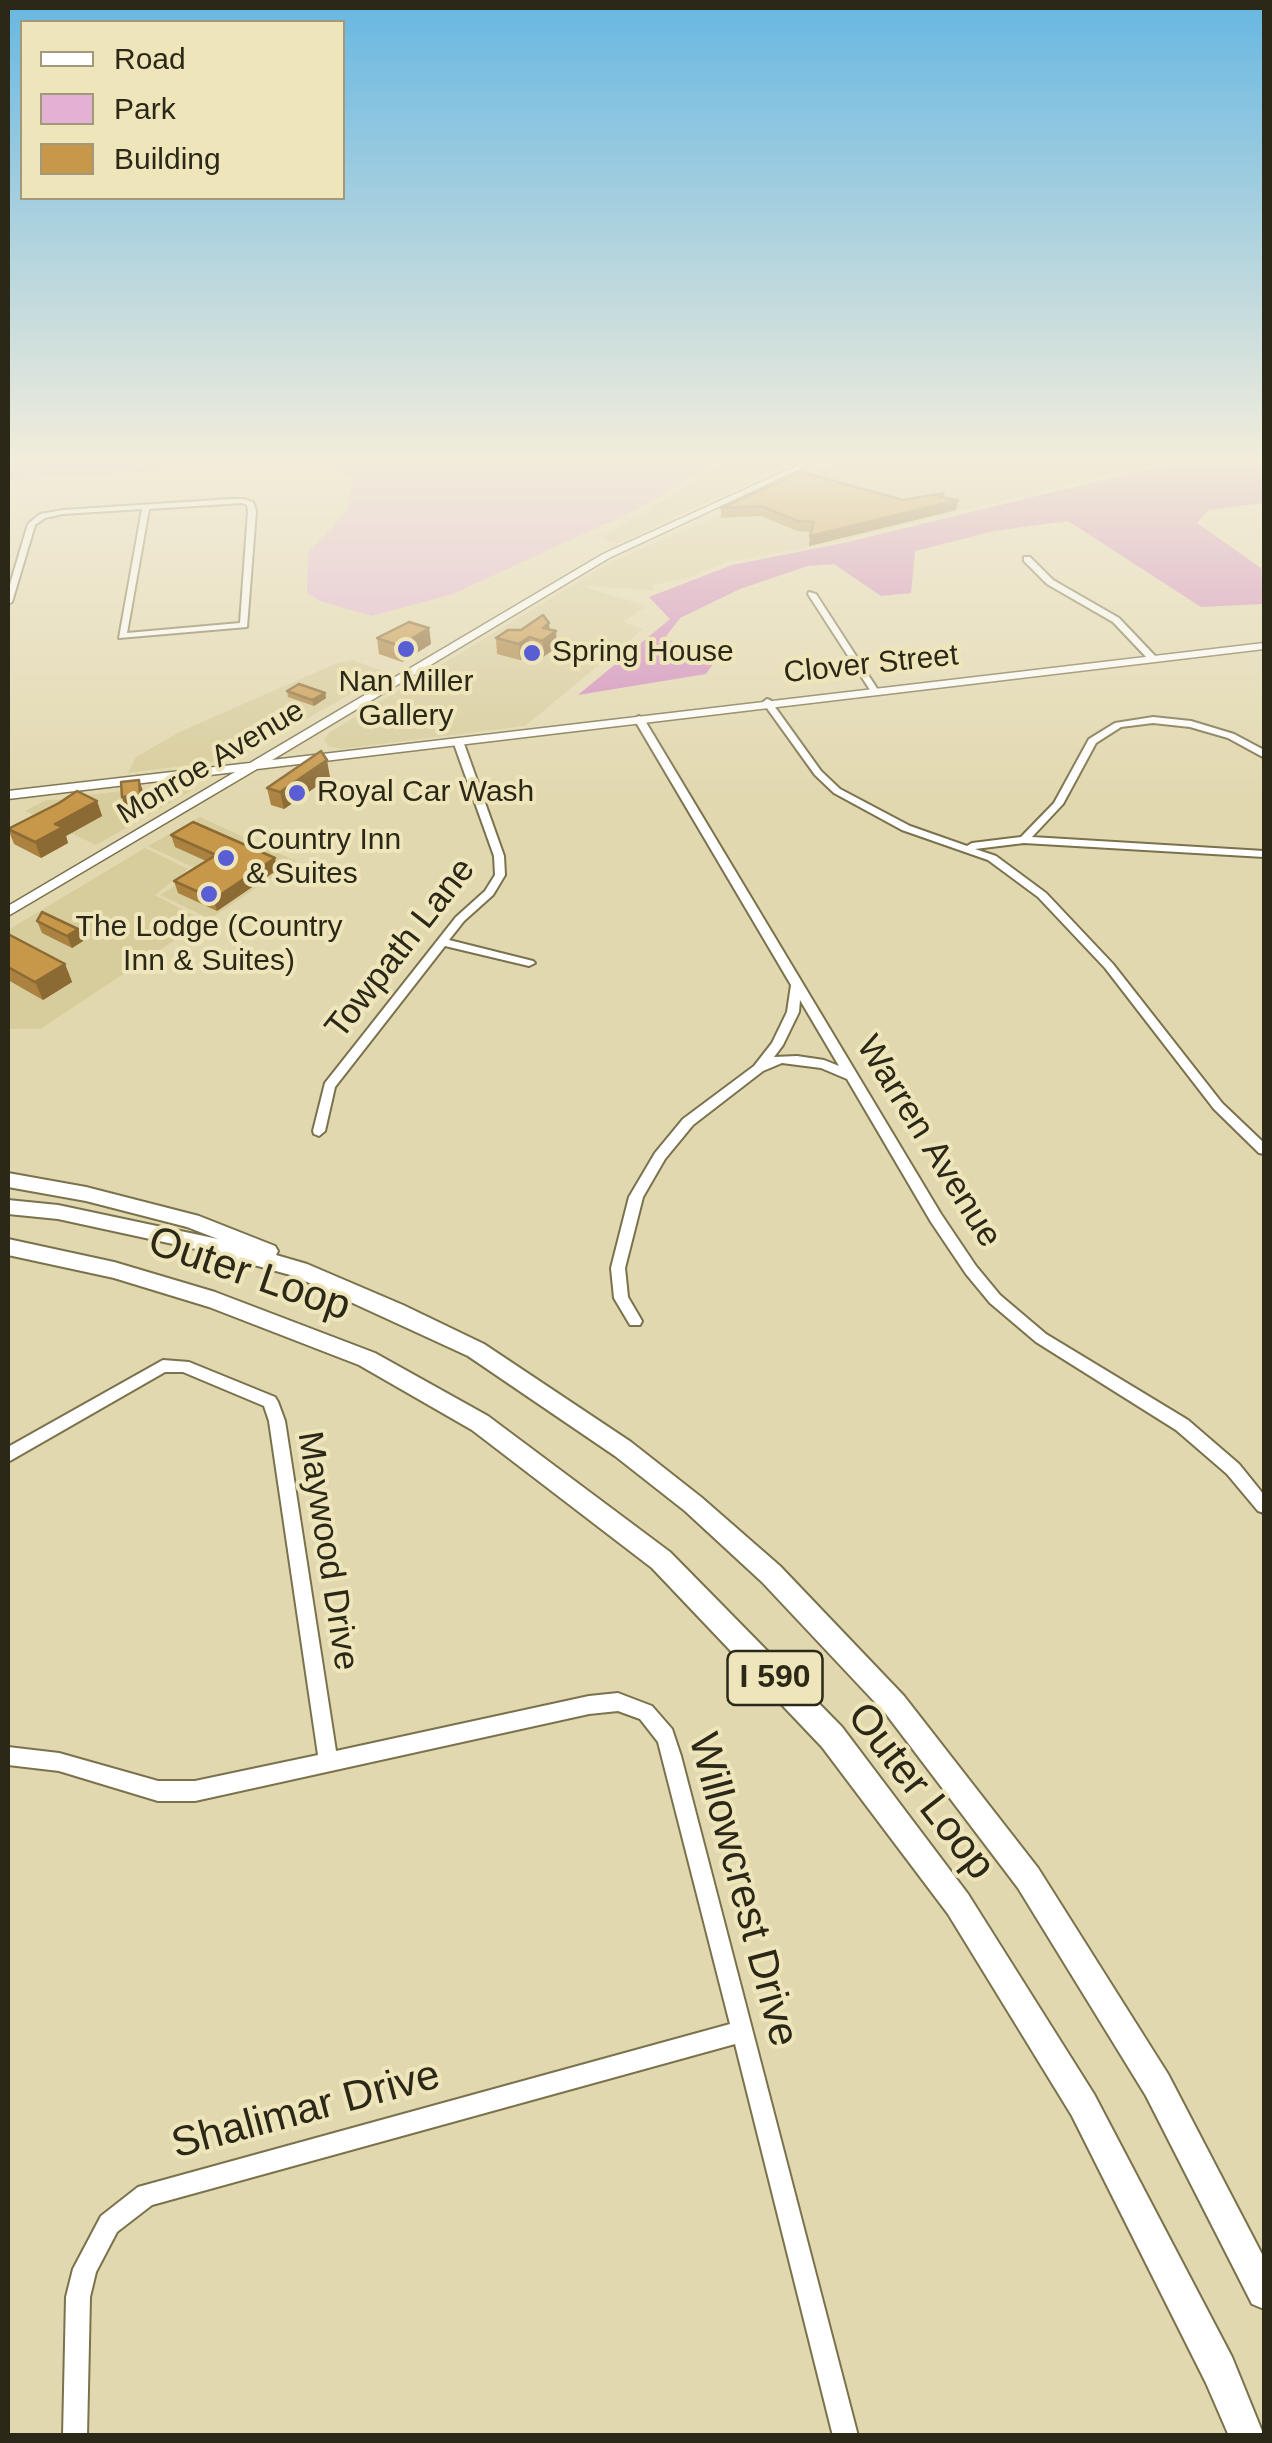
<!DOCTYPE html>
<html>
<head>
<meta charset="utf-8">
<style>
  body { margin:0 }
  #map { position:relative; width:1272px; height:2443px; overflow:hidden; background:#e2d8af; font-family:Helvetica,sans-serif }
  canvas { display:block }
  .frame { position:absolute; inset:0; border:10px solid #2c2818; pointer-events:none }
  .legend { position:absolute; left:20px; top:20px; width:325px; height:180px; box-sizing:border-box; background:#efe5bb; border:2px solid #a1997a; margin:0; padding:12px 18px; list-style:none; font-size:30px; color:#2c2818 }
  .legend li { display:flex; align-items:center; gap:20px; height:50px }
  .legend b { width:50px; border:2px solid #a1997a }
</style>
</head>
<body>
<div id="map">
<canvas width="1272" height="2443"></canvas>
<div class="frame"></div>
<ul class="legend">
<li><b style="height:12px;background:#fff"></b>Road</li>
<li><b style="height:28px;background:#e2b1d4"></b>Park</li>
<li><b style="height:28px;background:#c7974a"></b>Building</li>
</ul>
</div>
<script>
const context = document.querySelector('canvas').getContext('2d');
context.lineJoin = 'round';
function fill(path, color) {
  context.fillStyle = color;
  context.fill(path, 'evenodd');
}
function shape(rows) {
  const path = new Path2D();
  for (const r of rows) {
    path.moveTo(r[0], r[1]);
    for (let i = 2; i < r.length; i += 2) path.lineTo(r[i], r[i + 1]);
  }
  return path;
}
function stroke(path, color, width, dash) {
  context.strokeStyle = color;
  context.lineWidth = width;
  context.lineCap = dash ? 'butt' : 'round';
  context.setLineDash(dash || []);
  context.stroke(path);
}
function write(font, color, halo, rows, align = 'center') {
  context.font = font + ' Helvetica,sans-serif';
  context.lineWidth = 8;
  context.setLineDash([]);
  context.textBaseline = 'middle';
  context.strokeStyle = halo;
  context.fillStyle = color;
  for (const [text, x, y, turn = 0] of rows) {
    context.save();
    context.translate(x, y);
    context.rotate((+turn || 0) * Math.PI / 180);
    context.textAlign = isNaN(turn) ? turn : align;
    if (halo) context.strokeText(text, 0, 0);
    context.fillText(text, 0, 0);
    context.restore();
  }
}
fill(shape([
  [725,462,796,462,618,543,601,538],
  [840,462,1161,462,822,545,727,562,687,578,652,585,654,590,582,586,646,606,623,622,643,629,525,726,341,749,328,746,324,739,330,732,609,563],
  [353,660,388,673,235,759,128,773,136,757,179,732,337,663],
  [181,784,192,790,96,845,25,811,46,800,83,799,80,796],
  [200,817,296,861,210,919,160,895,199,870,148,846],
  [145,848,188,869,155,895,204,921,40,1029,8,1029,8,930]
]), '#d7cc9b');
fill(shape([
  [8,462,717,462,646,505,453,594,372,616,320,601,307,593,308,553,347,511,353,475,290,463,8,480]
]), '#e2b1d4');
fill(shape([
  [1177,462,1264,462,1264,503,1208,510,1197,523,1261,568,1264,604,1201,607,1068,521,994,531,915,551,911,593,881,596,834,564,808,566,740,589,680,618,664,639,721,653,706,674,578,695,670,619,649,597,732,565,848,542]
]), '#d189be');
const minor = shape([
  [232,499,243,499,253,502,256,511,247,627,119,638,142,509,63,514,45,518,35,525,12,602,8,604,8,591,28,524,40,514,63,510,232,499],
  [242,503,247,505,248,511,240,623,127,633,149,509,242,503],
  [1024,557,1030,557,1053,580,1119,618,1156,657,1156,661,1150,661,1113,622,1047,584,1024,561,1024,557],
  [809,592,816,594,878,690,877,692,870,690,808,594,809,592],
  [767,699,770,700,821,771,840,789,910,826,967,846,972,843,1021,837,1054,803,1089,739,1115,723,1153,717,1191,721,1234,734,1264,750,1264,757,1261,756,1228,738,1190,727,1153,723,1121,727,1096,743,1063,804,1032,837,1264,851,1264,857,1024,843,975,849,996,856,1046,893,1113,964,1222,1103,1264,1143,1264,1154,1259,1153,1214,1109,1105,968,1038,897,988,860,902,830,834,793,815,775,764,704,763,702,767,699],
  [639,716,644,719,941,1214,976,1266,1000,1295,1046,1334,1188,1420,1239,1464,1264,1495,1264,1513,1258,1511,1227,1474,1176,1430,1036,1342,990,1303,966,1274,931,1222,847,1079,821,1068,782,1063,763,1071,693,1125,665,1159,643,1197,625,1268,628,1297,642,1321,640,1325,630,1325,614,1298,611,1268,629,1197,655,1153,683,1119,754,1066,772,1043,787,1012,791,985,634,719,639,716],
  [800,1000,839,1066,824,1060,797,1056,774,1057,783,1045,799,1012,800,1000],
  [455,739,463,741,504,856,505,875,493,895,464,921,449,940,533,961,535,963,529,966,445,946,335,1087,325,1131,319,1136,314,1134,313,1131,325,1083,456,917,485,891,495,875,494,856,453,741,455,739],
  [163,1360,189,1362,275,1397,278,1402,285,1421,336,1751,589,1696,618,1693,652,1706,672,1729,681,1756,858,2436,833,2436,735,2044,152,2205,117,2232,96,2272,90,2297,87,2436,63,2436,66,2297,73,2269,101,2216,138,2187,730,2024,658,1742,640,1719,618,1711,589,1714,195,1801,158,1801,59,1771,8,1765,8,1747,59,1753,158,1781,195,1781,318,1755,269,1421,264,1406,183,1372,165,1372,8,1462,8,1447,163,1360]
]);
const major = shape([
  [805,462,815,462,609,558,272,760,1264,643,1264,649,257,769,8,916,8,906,235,772,8,799,8,791,250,763,603,554,805,462]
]);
const highway = shape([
  [8,1173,86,1187,199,1216,275,1246,278,1251,276,1255,307,1264,403,1305,484,1344,631,1442,701,1497,780,1566,904,1696,1038,1868,1168,2074,1264,2258,1264,2309,1252,2304,1146,2096,1018,1888,886,1714,762,1582,685,1511,615,1456,468,1356,294,1276,196,1249,58,1219,8,1214,8,1200,58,1205,218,1239,187,1227,86,1201,8,1187,8,1173],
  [8,1239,114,1262,215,1292,375,1353,488,1416,670,1552,842,1727,968,1894,1094,2094,1232,2357,1264,2436,1229,2436,1206,2383,1072,2116,948,1914,822,1747,652,1568,472,1430,359,1365,209,1307,114,1278,8,1255,8,1239]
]);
stroke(minor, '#7a724c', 4);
stroke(major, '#7a724c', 3);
stroke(highway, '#7a724c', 4);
fill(minor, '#fff');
fill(major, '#fff');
fill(highway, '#fff');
fill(shape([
  [943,497,958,500,956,510,809,546,811,532,797,531,761,516,721,518,721,508],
  [429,628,431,644,402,662,379,654,377,638],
  [550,630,557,647,543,657,530,653,520,660,497,654,496,638],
  [287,691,325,693,326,698,314,706,288,697],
  [330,777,284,809,271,805,267,788],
  [97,801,102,816,66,836,68,843,41,858,14,844,8,829],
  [171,835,277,870,217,911,178,893,174,881,206,861,175,847],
  [37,921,78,929,83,941,72,948,42,933],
  [8,934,65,964,72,982,43,1000,8,980]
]), '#ab8240');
fill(shape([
  [944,493,942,503,958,500,956,510,809,546,810,536,939,497],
  [549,623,550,636,556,631,557,647,543,657,543,628],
  [429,628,431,644,402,662,400,646],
  [529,637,530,653,520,660,519,644],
  [325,693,326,698,314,706,312,700],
  [327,760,330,777,284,809,280,792],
  [139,780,143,791,144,806,125,809,122,797],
  [97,801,102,816,66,836,68,843,41,858,35,842,55,824],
  [275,858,277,870,217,911,214,899],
  [78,929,83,941,72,948,67,936],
  [65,964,72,982,43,1000,35,982]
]), '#8b6a34');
const building = shape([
  [802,472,903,500,944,493,939,497,958,500,810,536,814,522,798,521,761,506,721,508,802,472],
  [543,615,549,623,543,628,556,631,542,641,529,637,519,644,496,638,508,630,521,630,543,615],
  [409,622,429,628,400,646,377,638,409,622],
  [299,684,325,693,312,700,287,691,299,684],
  [321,751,327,760,280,792,267,788,321,751],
  [139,780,140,795,122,797,121,782,139,780],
  [77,791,97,801,55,824,63,827,35,842,8,829,59,803,77,791],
  [193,822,275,858,214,899,174,881,216,855,171,835,193,822],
  [42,912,78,929,67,936,37,921,42,912],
  [8,934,65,964,35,982,8,967,8,934]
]);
fill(building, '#c7974a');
stroke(building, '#8b6a34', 2.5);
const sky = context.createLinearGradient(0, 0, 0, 804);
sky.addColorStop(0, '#67b7e2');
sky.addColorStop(0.57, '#f2eddb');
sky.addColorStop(1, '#f2eddb00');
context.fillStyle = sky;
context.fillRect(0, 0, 1272, 804);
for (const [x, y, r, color] of [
  [406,649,10,"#595ed5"],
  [532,653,10,"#595ed5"],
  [297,793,10,"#595ed5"],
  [226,858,10,"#595ed5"],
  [209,894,10,"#595ed5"]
]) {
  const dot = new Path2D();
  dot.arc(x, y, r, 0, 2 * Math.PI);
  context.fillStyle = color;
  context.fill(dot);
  stroke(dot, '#efe5bb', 4);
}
write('30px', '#2c2818', '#efe5bb', [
  ["Spring House",552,653],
  ["Nan Miller",406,683,"center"],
  ["Gallery",406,717,"center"],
  ["Royal Car Wash",317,793],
  ["Country Inn",246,841],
  ["& Suites",246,875],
  ["The Lodge (Country",209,928,"center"],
  ["Inn & Suites)",209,962,"center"]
], 'left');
write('30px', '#2c2818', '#efe5bb', [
  ["Clover Street",871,665,-6],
  ["Monroe Avenue",211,763,-31]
]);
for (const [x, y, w] of [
  [775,1678,95]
]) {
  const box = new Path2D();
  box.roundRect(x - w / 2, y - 27, w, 54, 8);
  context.fillStyle = '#efe5bb';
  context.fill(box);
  stroke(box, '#2c2818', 2.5);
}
write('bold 32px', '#2c2818', null, [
  ["I 590",775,1678]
]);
write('35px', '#2c2818', '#efe5bb', [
  ["Towpath Lane",401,949,-52],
  ["Warren Avenue",928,1142,58],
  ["Maywood Drive",327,1551,81]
]);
write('42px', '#2c2818', '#efe5bb', [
  ["Outer Loop",249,1275,19],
  ["Outer Loop",920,1792,52],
  ["Willowcrest Drive",742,1890,75],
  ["Shalimar Drive",306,2111,-15]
]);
</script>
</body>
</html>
